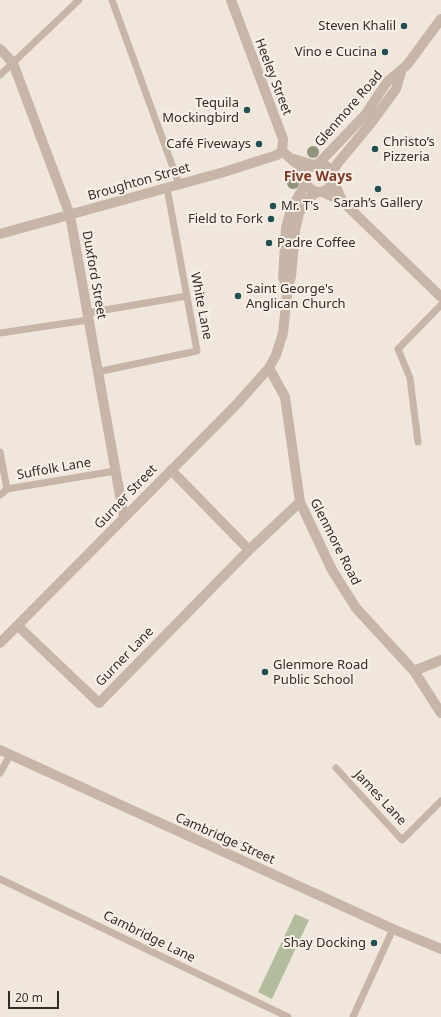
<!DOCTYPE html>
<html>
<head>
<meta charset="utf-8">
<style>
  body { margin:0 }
  #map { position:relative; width:441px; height:1017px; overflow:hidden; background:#f0e6db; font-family:"Noto Sans",sans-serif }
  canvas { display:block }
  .scale { position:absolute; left:8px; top:991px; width:51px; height:18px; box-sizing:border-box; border:2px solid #342b27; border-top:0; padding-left:5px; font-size:12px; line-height:14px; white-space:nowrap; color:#342b27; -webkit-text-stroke:3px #f8f0e7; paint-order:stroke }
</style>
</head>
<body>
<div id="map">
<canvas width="441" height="1017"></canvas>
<div class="scale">20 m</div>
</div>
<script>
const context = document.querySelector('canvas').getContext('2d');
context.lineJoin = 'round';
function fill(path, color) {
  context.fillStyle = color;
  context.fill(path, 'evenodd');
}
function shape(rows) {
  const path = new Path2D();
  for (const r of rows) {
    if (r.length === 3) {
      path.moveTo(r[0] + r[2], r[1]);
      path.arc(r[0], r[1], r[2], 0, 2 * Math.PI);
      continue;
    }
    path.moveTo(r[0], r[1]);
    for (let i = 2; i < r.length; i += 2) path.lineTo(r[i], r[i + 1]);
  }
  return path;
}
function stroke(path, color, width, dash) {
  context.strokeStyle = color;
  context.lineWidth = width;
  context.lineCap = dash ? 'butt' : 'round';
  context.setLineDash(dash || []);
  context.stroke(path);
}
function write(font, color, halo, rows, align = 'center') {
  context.font = font + ' "Noto Sans",sans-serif';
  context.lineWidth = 4;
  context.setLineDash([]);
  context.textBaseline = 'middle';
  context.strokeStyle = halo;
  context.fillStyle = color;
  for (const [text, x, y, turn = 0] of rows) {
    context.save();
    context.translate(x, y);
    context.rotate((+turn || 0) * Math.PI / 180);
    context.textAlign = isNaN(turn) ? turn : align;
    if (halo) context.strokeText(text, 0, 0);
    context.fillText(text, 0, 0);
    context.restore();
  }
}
fill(shape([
  [295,914,309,920,272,999,258,992]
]), '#b2bd9c');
stroke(shape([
  [112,0,179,184],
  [0,75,79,0],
  [87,313,187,296],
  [0,333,88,320],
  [97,372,197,351,167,188],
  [418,442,410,378,398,349,441,305],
  [0,452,7,489],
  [0,495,7,489,115,471],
  [336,768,402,840,441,801],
  [0,773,10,755],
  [0,879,288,1017],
  [353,1017,393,929]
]), '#c7b6a8', 7);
stroke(shape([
  [231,0,283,139,282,151],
  [0,49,13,63,70,215,124,518],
  [282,151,306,172],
  [294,159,314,165],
  [333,179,342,201],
  [323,192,342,201,441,297],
  [0,234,224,172,277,155,282,151],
  [171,470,249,550],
  [18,626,99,703,249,550,300,502],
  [414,671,441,660],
  [0,750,393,929,441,949]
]), '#c7b6a8', 10);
stroke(shape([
  [318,164,365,115,387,82,407,65,441,19],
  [319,178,14],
  [332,174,337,164,371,123,396,89,401,72],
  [288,285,283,278,286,228,291,209,306,183],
  [269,368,285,397,300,502,332,570,356,608,414,671,441,713],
  [0,643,235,406,269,368,276,355,283,333,288,285,291,277,295,231,299,213,309,198,317,192]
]), '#c7b6a8', 10);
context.fillStyle = '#91947b';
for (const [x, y] of [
  [313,152],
  [293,183]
]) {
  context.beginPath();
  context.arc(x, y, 6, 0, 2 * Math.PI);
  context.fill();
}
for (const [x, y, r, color] of [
  [404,26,4,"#204f52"],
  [385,52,4,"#204f52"],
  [247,110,4,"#204f52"],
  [259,144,4,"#204f52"],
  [375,149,4,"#204f52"],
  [378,189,4,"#204f52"],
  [273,206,4,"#204f52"],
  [271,219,4,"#204f52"],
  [269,243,4,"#204f52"],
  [238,296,4,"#204f52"],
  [265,672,4,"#204f52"],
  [374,943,4,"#204f52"]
]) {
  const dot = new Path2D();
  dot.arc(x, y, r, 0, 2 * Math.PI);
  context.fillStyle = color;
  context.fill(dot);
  stroke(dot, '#f8f0e7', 1.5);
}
write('13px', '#342b27', '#f8f0e7', [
  ["Steven Khalil",396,26],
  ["Vino e Cucina",377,52],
  ["Tequila",239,103],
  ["Mockingbird",239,118],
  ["Christo’s",383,142,"left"],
  ["Pizzeria",383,157,"left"],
  ["Café Fiveways",251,144],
  ["Sarah’s Gallery",378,203,"center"],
  ["Mr. T's",281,206,"left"],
  ["Field to Fork",263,219],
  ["Padre Coffee",277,243,"left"],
  ["Saint George's",246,289,"left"],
  ["Anglican Church",246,304,"left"],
  ["Glenmore Road",273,665,"left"],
  ["Public School",273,680,"left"],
  ["Shay Docking",366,943]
], 'right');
write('13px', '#342b27', '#f8f0e7', [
  ["Heeley Street",273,77,69],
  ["Glenmore Road",349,109,-49],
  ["Broughton Street",139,182,-16],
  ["Duxford Street",94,275,80],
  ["White Lane",201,306,79],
  ["Suffolk Lane",54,469,-10],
  ["Gurner Street",126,497,-46],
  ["Glenmore Road",335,542,63],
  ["Gurner Lane",125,657,-46],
  ["James Lane",380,798,47],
  ["Cambridge Street",225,839,24],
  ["Cambridge Lane",149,937,26]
]);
write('bold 14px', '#7d3b26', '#f8f0e7', [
  ["Five Ways",318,177]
]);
</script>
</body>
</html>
